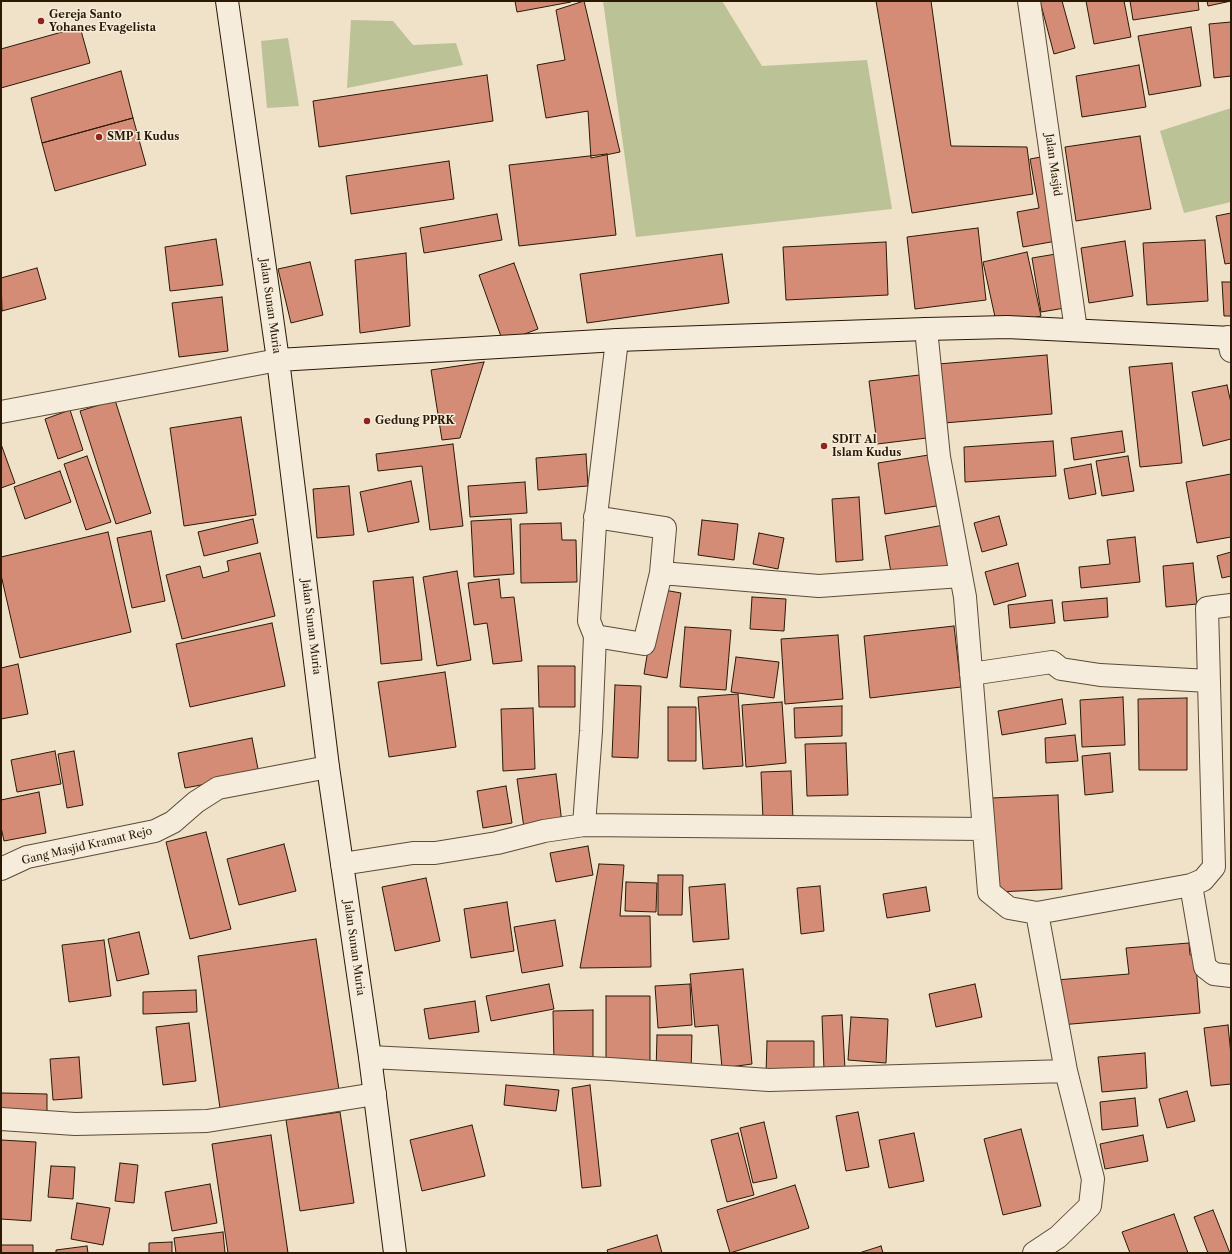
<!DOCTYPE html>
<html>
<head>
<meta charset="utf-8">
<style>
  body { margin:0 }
  #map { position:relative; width:1232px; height:1254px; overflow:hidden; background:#f0e1c9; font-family:"Libre Caslon Text",serif }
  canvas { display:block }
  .frame { position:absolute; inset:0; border:2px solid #2b1904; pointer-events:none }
</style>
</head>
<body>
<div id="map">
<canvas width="1232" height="1254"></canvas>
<div class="frame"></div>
</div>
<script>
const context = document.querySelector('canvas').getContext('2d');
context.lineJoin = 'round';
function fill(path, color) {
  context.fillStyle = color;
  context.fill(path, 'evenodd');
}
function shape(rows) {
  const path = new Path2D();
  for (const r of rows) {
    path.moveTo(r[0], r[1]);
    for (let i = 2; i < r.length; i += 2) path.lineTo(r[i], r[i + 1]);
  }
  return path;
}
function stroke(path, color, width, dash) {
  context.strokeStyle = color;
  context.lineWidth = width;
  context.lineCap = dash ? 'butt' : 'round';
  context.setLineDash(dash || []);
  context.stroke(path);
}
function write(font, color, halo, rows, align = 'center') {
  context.font = font + ' "Libre Caslon Text",serif';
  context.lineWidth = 3;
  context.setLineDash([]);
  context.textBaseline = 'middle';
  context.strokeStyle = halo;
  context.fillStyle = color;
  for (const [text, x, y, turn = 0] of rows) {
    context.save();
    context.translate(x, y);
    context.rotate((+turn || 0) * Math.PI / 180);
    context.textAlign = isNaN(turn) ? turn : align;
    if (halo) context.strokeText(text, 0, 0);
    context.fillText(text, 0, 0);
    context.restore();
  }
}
fill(shape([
  [603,1,722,1,762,66,867,60,892,209,636,237],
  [351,20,393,21,413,45,456,43,463,65,347,88],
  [288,38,299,106,267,108,261,41],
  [1231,108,1231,202,1184,213,1160,131]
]), '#bbc295');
const building = shape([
  [515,1,571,1,571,2,517,12,515,1],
  [584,1,620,152,591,158,588,111,546,118,537,65,565,60,556,10,584,1],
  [876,1,931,1,951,146,1027,147,1033,194,912,213,876,1],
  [1040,1,1062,1,1075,48,1054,54,1040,1],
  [1086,1,1124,1,1131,37,1094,44,1086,1],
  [1130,1,1198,1,1199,10,1133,20,1130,1],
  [1207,1,1231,1,1208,6,1207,1],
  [1231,22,1231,76,1214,78,1209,24,1231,22],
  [80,27,90,63,1,88,1,49,80,27],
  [1191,27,1201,86,1149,95,1138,36,1191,27],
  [1139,65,1146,107,1082,117,1076,76,1139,65],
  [121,71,133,118,42,143,31,98,121,71],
  [487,75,493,121,319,147,313,101,487,75],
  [133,118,146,165,55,191,42,143,133,118],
  [1140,136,1151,209,1076,221,1065,147,1140,136],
  [607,154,616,235,519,246,509,165,607,154],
  [1046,156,1062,240,1023,247,1017,212,1039,208,1030,159,1046,156],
  [449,161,454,199,351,214,346,176,449,161],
  [1231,213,1231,263,1225,264,1216,216,1231,213],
  [497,214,502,240,424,253,420,228,497,214],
  [978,228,986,300,915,309,907,237,978,228],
  [216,239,223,285,170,291,165,247,216,239],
  [1205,240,1208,301,1147,305,1143,243,1205,240],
  [1125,241,1133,296,1089,303,1081,248,1125,241],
  [886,242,888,295,786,300,783,247,886,242],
  [1027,252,1041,316,997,326,983,262,1027,252],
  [406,253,410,326,360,333,355,260,406,253],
  [1062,253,1071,307,1041,312,1032,258,1062,253],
  [722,254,729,303,587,323,580,274,722,254],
  [310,262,323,315,291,323,278,269,310,262],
  [514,263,538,329,503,342,479,275,514,263],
  [37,268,46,299,2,311,1,278,37,268],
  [1222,282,1231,282,1231,316,1224,316,1222,282],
  [222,297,228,351,179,357,172,303,222,297],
  [1047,355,1052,414,944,423,938,364,1047,355],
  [484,362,460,438,442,440,431,370,484,362],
  [1172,363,1182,463,1140,467,1129,367,1172,363],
  [928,374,935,437,877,444,869,381,928,374],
  [1227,385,1231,403,1231,439,1203,446,1192,392,1227,385],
  [115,400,151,513,116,524,80,411,115,400],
  [70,410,83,450,58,459,45,419,70,410],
  [241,417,256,515,184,526,170,428,241,417],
  [1122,431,1125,452,1074,460,1071,438,1122,431],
  [1053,441,1056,476,965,482,964,447,1053,441],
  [1,444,15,483,1,488,1,444],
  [453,444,463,526,430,530,422,466,378,471,376,454,453,444],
  [586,454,588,486,538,490,536,458,586,454],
  [935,454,943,505,885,514,878,463,935,454],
  [87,456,111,522,86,530,64,464,87,456],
  [1128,456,1134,491,1102,496,1096,461,1128,456],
  [1091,464,1096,494,1069,499,1064,469,1091,464],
  [60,471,71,502,25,519,14,487,60,471],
  [1231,474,1231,537,1197,543,1186,482,1231,474],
  [411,481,419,522,368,532,360,492,411,481],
  [525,482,527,513,470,517,468,486,525,482],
  [349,486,354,535,317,538,313,489,349,486],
  [859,497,863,560,836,562,832,499,859,497],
  [999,516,1007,545,982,552,974,523,999,516],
  [253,519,258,543,204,556,198,532,253,519],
  [511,519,514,574,474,577,471,521,511,519],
  [702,520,738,524,734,560,698,555,702,520],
  [561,523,562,540,576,540,577,582,521,583,520,524,561,523],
  [949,524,956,567,892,579,885,536,949,524],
  [151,531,165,601,132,608,117,538,151,531],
  [108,532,131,632,20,658,1,575,1,557,108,532],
  [759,533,784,538,778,569,753,564,759,533],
  [1135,537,1140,582,1081,588,1079,567,1110,564,1107,540,1135,537],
  [1231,552,1231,576,1222,578,1217,556,1231,552],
  [260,553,275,616,182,639,166,575,200,566,203,578,229,571,227,561,260,553],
  [1018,563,1026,596,994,605,985,572,1018,563],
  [1193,563,1197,604,1166,607,1163,566,1193,563],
  [457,571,471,660,437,666,423,577,457,571],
  [413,577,422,660,381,664,373,581,413,577],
  [499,579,501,598,514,597,522,661,493,664,487,623,474,625,468,583,499,579],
  [658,589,681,593,667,678,644,674,658,589],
  [752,597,786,599,784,631,750,629,752,597],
  [1107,598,1108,617,1064,621,1062,602,1107,598],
  [1052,600,1055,623,1010,628,1008,605,1052,600],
  [272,623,285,686,190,707,176,644,272,623],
  [954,626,961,687,870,698,864,636,954,626],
  [685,627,731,630,726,690,680,687,685,627],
  [838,635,843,699,785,704,781,639,838,635],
  [736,657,779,662,774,698,731,692,736,657],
  [18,664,28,714,1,719,1,668,18,664],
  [538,666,575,666,575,707,539,707,538,666],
  [445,672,456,747,389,757,378,682,445,672],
  [615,685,641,686,638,758,612,757,615,685],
  [738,694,743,766,703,769,698,697,738,694],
  [1123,697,1125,745,1082,747,1080,700,1123,697],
  [1187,698,1187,770,1139,770,1138,699,1187,698],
  [1062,699,1066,724,1002,735,998,711,1062,699],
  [782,702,786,763,746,767,742,705,782,702],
  [842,706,842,736,795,738,794,708,842,706],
  [668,707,696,707,696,761,668,761,668,707],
  [533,708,535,769,503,771,501,709,533,708],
  [1075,735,1078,761,1046,763,1045,738,1075,735],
  [252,738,259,774,185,788,178,753,252,738],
  [846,743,848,795,807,796,805,744,846,743],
  [55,751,61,784,17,792,11,760,55,751],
  [74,751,83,805,67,808,58,754,74,751],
  [1110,753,1113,792,1085,795,1082,756,1110,753],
  [791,771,793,819,763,820,761,772,791,771],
  [556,774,562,823,524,828,517,779,556,774],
  [506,786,512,823,483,828,477,791,506,786],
  [39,792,46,833,4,841,1,827,1,800,39,792],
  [1058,795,1062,889,997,892,992,798,1058,795],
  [206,832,231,929,190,939,166,842,206,832],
  [284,844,296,891,239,905,227,859,284,844],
  [588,846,593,875,556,882,550,853,588,846],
  [599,864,624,865,620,916,650,916,651,967,580,968,599,864],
  [658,875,683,875,682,915,658,915,658,875],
  [426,878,440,941,395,951,382,887,426,878],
  [626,882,657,883,656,912,625,911,626,882],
  [725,884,729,939,693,942,689,887,725,884],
  [820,886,824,931,801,934,797,888,820,886],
  [926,887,930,911,887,918,883,894,926,887],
  [507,902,514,951,471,958,464,909,507,902],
  [555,920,563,966,522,973,514,927,555,920],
  [139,932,149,974,117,981,108,939,139,932],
  [316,939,339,1090,220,1108,198,956,316,939],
  [104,940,111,996,69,1002,62,945,104,940],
  [1189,943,1190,955,1195,955,1200,1013,1060,1025,1056,980,1129,974,1126,948,1189,943],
  [743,969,752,1064,722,1068,718,1025,695,1027,690,974,743,969],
  [549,984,554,1009,491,1021,486,996,549,984],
  [690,984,692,1025,658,1028,655,986,690,984],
  [975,984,982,1017,936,1027,929,994,975,984],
  [196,990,197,1012,143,1014,143,992,196,990],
  [606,996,650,996,650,1067,606,1068,606,996],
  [475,1001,479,1032,429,1039,424,1009,475,1001],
  [593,1010,593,1064,554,1064,553,1011,593,1010],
  [842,1015,845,1069,824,1070,822,1016,842,1015],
  [851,1017,888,1019,886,1063,848,1060,851,1017],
  [189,1023,196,1081,163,1085,156,1027,189,1023],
  [1228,1025,1231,1055,1231,1084,1211,1086,1204,1028,1228,1025],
  [657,1035,692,1035,691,1072,656,1072,657,1035],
  [767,1041,814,1041,814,1074,766,1074,767,1041],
  [1145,1053,1147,1088,1102,1092,1098,1057,1145,1053],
  [79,1057,82,1098,53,1100,50,1059,79,1057],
  [506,1085,559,1090,556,1111,504,1105,506,1085],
  [590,1085,601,1186,582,1188,572,1088,590,1085],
  [1187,1091,1195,1121,1167,1128,1159,1099,1187,1091],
  [1,1093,47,1094,47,1112,1,1111,1,1093],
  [1135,1098,1138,1126,1102,1130,1100,1102,1135,1098],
  [340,1112,354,1203,300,1211,286,1120,340,1112],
  [858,1112,869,1167,846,1171,836,1116,858,1112],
  [764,1122,777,1178,753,1183,740,1128,764,1122],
  [472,1125,485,1176,422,1191,410,1140,472,1125],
  [1021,1129,1041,1206,1003,1215,984,1139,1021,1129],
  [738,1133,754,1195,727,1202,711,1140,738,1133],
  [914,1133,924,1181,889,1188,879,1140,914,1133],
  [271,1135,288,1253,228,1253,212,1144,271,1135],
  [1143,1135,1148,1161,1105,1169,1100,1144,1143,1135],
  [1,1140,36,1142,31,1221,1,1219,1,1140],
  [120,1163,138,1165,134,1203,115,1201,120,1163],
  [51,1166,75,1167,73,1199,48,1197,51,1166],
  [210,1184,217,1223,172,1231,165,1192,210,1184],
  [795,1185,809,1228,730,1253,717,1210,795,1185],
  [77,1203,110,1208,103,1245,71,1239,77,1203],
  [1213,1210,1230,1253,1208,1253,1194,1217,1213,1210],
  [1174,1214,1188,1253,1130,1253,1122,1232,1174,1214],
  [223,1232,225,1253,176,1253,174,1238,223,1232],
  [657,1235,662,1253,608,1253,607,1250,657,1235],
  [172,1242,172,1253,149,1253,149,1243,172,1242],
  [1,1245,33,1245,33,1253,1,1253,1,1245],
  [87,1246,88,1253,56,1253,56,1250,87,1246],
  [881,1246,883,1253,859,1253,881,1246]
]);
fill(building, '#d58c77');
stroke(building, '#2b1904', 1);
const street = shape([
  [1029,1,1076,330],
  [926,329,939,457,965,597,989,892,1009,908,1037,913],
  [1228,337,1231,351],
  [1,412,278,360],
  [595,517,665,528,661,573,819,586,961,576],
  [595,636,644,644,661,573],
  [971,674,1052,662,1061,669,1100,675,1209,681],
  [584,825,591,731,595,636,589,621,595,524,617,340],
  [342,864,413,853,435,853,497,843,544,831,584,825,983,829],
  [1,869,27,857,155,831,173,822,196,802,218,788,328,767],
  [1191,885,1205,967,1214,974,1231,976],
  [370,1057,609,1069,769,1080,1066,1071],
  [1,1119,75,1124,207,1121,375,1094],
  [1034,1253,1058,1237,1090,1206,1093,1179,1066,1071,1037,913,1191,885,1203,880,1214,867,1207,608,1231,605]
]);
const secondary = shape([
  [227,1,278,360,328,767,370,1057,395,1253],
  [278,360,617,340,926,329,1007,327,1231,338]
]);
stroke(street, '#5c4b35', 24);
stroke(secondary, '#2b1904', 24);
stroke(street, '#f5ecdc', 22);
stroke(secondary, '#f5ecdc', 22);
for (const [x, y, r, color] of [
  [41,21,4,"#8f2418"],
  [99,137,4,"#8f2418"],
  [367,421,4,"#8f2418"],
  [824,446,4,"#8f2418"]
]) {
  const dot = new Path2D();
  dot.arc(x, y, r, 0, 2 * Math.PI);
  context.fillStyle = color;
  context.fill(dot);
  stroke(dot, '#f5ecdc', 1.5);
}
write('bold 11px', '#2b1904', '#f5ecdc', [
  ["Gereja Santo",49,15],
  ["Yohanes Evagelista",49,28],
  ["SMP 1 Kudus",107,137],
  ["Gedung PPRK",375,421],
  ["SDIT Al",832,440],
  ["Islam Kudus",832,453]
], 'left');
write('11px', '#2b1904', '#f5ecdc', [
  ["Jalan Masjid",1053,165,82],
  ["Jalan Sunan Muria",270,306,82],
  ["Jalan Sunan Muria",311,627,83],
  ["Gang Masjid Kramat Rejo",87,846,-13],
  ["Jalan Sunan Muria",354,948,82]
]);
</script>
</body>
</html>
